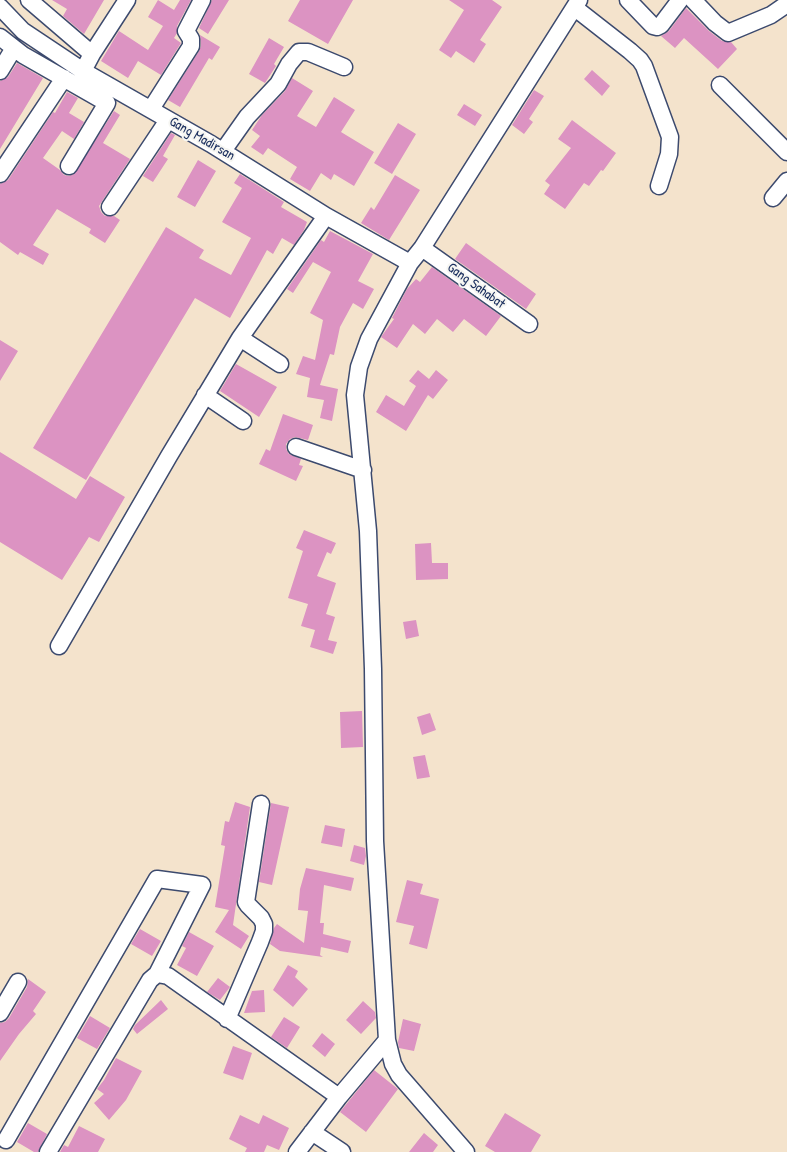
<!DOCTYPE html>
<html>
<head>
<meta charset="utf-8">
<style>
  body { margin:0 }
  canvas { display:block; background:#f4e3cc }
</style>
</head>
<body>
<canvas width="787" height="1152"></canvas>
<script>
const context = document.querySelector('canvas').getContext('2d');
context.lineJoin = 'round';
function fill(path, color) {
  context.fillStyle = color;
  context.fill(path, 'evenodd');
}
function shape(rows) {
  const path = new Path2D();
  for (const r of rows) {
    path.moveTo(r[0], r[1]);
    for (let i = 2; i < r.length; i += 2) path.lineTo(r[i], r[i + 1]);
  }
  return path;
}
function stroke(path, color, width, dash) {
  context.strokeStyle = color;
  context.lineWidth = width;
  context.lineCap = dash ? 'butt' : 'round';
  context.setLineDash(dash || []);
  context.stroke(path);
}
function write(font, color, halo, rows, align = 'center') {
  context.font = font + ' "Patrick Hand",sans-serif';
  context.lineWidth = 4;
  context.setLineDash([]);
  context.textBaseline = 'middle';
  context.strokeStyle = halo;
  context.fillStyle = color;
  for (const [text, x, y, turn = 0] of rows) {
    context.save();
    context.translate(x, y);
    context.rotate((+turn || 0) * Math.PI / 180);
    context.textAlign = isNaN(turn) ? turn : align;
    if (halo) context.strokeText(text, 0, 0);
    context.fillText(text, 0, 0);
    context.restore();
  }
}
fill(shape([
  [52,0,104,0,84,34,63,16,67,9],
  [158,0,174,10,180,0,191,0,177,26,177,33,174,38,181,43,161,75,138,61,128,78,101,61,119,31,148,50,163,26,148,17],
  [212,0,229,0,208,34,199,28],
  [300,0,353,0,328,44,288,21],
  [449,0,492,0,502,7,480,40,486,44,474,63,456,51,451,58,439,50,464,10],
  [686,8,709,31,722,41,731,42,737,49,718,69,684,38,675,48,661,36,669,31],
  [200,35,220,47,212,60,209,58,180,107,168,100,199,51,201,46],
  [269,38,284,47,274,64,276,66,265,83,249,74],
  [17,63,43,78,0,149,0,81,8,77],
  [592,70,610,86,602,96,584,79],
  [292,78,313,91,297,116,316,127,334,97,355,110,341,132,374,152,354,186,334,174,331,180,321,173,310,191,290,179,297,167,268,148,263,155,251,147,260,136,252,130,262,115,285,91],
  [534,90,544,96,529,119,533,122,524,134,512,125],
  [67,92,78,98,69,113,84,122,74,139,62,131,43,158,60,170,64,175,69,176,74,174,114,111,120,115,103,143,130,159,99,206,101,212,105,216,114,216,120,220,105,243,89,233,91,229,57,209,33,245,49,254,43,265,20,252,18,255,0,242,0,184,8,180,53,112,55,113],
  [464,104,482,115,475,126,457,115],
  [572,120,616,153,603,171,601,170,589,186,584,183,565,209,544,194,550,185,545,181,571,148,558,139],
  [398,123,416,134,392,174,374,163],
  [171,133,175,135,163,156,168,159,153,182,143,176],
  [198,160,216,171,195,207,177,197],
  [240,174,284,202,281,207,307,222,304,230,294,245,282,238,273,254,267,250,230,318,195,298,86,480,33,448,166,227,204,250,199,258,231,275,251,238,222,222,242,188,234,183],
  [395,175,420,190,389,240,361,223,371,207,374,210],
  [330,231,373,254,358,281,374,289,363,309,353,303,340,327,334,355,330,354,320,385,338,389,332,421,320,418,324,400,307,397,310,378,296,374,303,356,315,360,323,320,310,313,331,272,313,262,293,293,287,289,321,240,324,242],
  [466,243,536,294,526,309,455,259],
  [432,267,501,316,486,336,464,319,453,332,437,319,425,334,413,324,397,348,381,337,394,319,392,318,407,289,416,279,420,282],
  [0,340,18,351,0,381],
  [236,364,277,387,259,417,220,391],
  [418,370,429,379,436,370,448,380,433,399,428,395,406,431,376,412,386,395,404,406,416,386,409,381],
  [283,414,313,425,308,440,295,437,290,439,286,444,286,449,289,454,301,459,299,465,303,466,296,481,259,464,266,449,270,451],
  [0,452,76,499,90,476,125,497,99,542,89,537,62,580,0,542],
  [304,530,336,543,331,554,327,552,317,576,336,583,326,614,335,617,328,640,337,642,333,654,310,647,315,630,301,626,308,604,288,598,303,551,296,548],
  [431,543,432,563,448,563,448,579,416,580,415,544],
  [416,620,419,636,406,639,403,622],
  [362,711,363,747,341,748,340,712],
  [430,713,436,730,422,735,417,717],
  [425,755,430,777,417,779,413,757],
  [235,802,250,807,233,925,249,936,241,949,215,932,229,910,215,907,225,846,221,845,225,821,229,822],
  [271,803,289,807,272,885,259,882],
  [325,825,345,829,342,847,321,843],
  [354,845,365,848,366,856,364,865,350,861],
  [306,868,354,878,351,891,324,885,320,923,324,923,323,934,351,941,348,953,321,947,320,955,323,957,280,951,270,944,274,928,277,924,304,943,308,911,298,910,300,889],
  [407,880,423,884,420,894,439,899,427,949,409,944,414,926,396,922],
  [140,929,161,941,152,956,131,944],
  [189,932,214,946,197,976,177,965,186,948,182,946],
  [288,965,298,971,295,977,308,989,293,1007,273,990],
  [218,978,230,987,220,1000,207,992],
  [28,979,46,992,33,1011,36,1014,19,1034,0,1061,0,1023,5,1022,9,1018,27,987],
  [264,990,265,1012,244,1013,252,991],
  [161,1000,168,1009,137,1034,133,1029,135,1025],
  [363,1001,375,1012,376,1018,361,1034,346,1020],
  [90,1016,110,1028,97,1049,77,1038],
  [284,1017,300,1027,287,1048,271,1037],
  [403,1019,421,1024,414,1051,399,1048,398,1042],
  [322,1033,335,1044,325,1057,312,1046],
  [233,1046,252,1053,243,1080,223,1073],
  [116,1058,142,1071,126,1100,109,1120,94,1103,104,1094,97,1089,104,1080],
  [374,1070,398,1089,366,1132,340,1112],
  [505,1113,541,1135,531,1152,495,1152,485,1146],
  [240,1115,259,1124,263,1115,289,1128,279,1150,267,1145,264,1152,245,1152,247,1148,229,1139],
  [28,1123,47,1134,38,1152,34,1152,17,1142],
  [79,1126,105,1139,98,1152,60,1152,64,1145,68,1147],
  [424,1133,438,1145,433,1152,409,1152]
]), '#dc93c2');
const minor = shape([
  [29,0,92,54,83,71],
  [628,0,653,26,657,27,661,25,680,0],
  [693,0,715,23,728,33,771,15,787,4],
  [0,7,23,31,83,71,211,144,326,216,410,263],
  [575,8,630,51,640,60,644,66,670,137,669,154,659,186],
  [0,37,23,55,107,103,69,166],
  [92,54,127,0],
  [0,71,14,48],
  [720,85,787,152],
  [151,109,191,46,191,39,186,31,202,0],
  [223,151,247,117,278,84,289,64,299,52,308,52,344,67],
  [0,174,64,78],
  [773,198,787,181],
  [110,207,168,120],
  [422,248,529,324],
  [240,338,280,364],
  [205,395,243,421],
  [296,447,363,470],
  [59,646,169,456,240,338,326,216],
  [0,1013,18,982],
  [227,1019,260,942,264,931,264,924,261,918,248,905,246,902,261,804],
  [312,1132,342,1152],
  [6,1140,157,879,202,885,157,974],
  [48,1152,150,980,157,974,168,976,339,1097],
  [297,1152,339,1097,387,1040],
  [466,1152,399,1075,393,1064,387,1040,375,841,373,669,368,531,355,395,359,367,369,339,410,263,422,248,579,0]
]);
stroke(minor, '#3c4a6e', 19);
stroke(minor, '#fff', 16);
write('14px', '#1b2f5e', '#f6f6f2', [
  ["Gang Madirsan",202,139,30],
  ["Gang Sahabat",476,286,36]
]);
</script>
</body>
</html>
